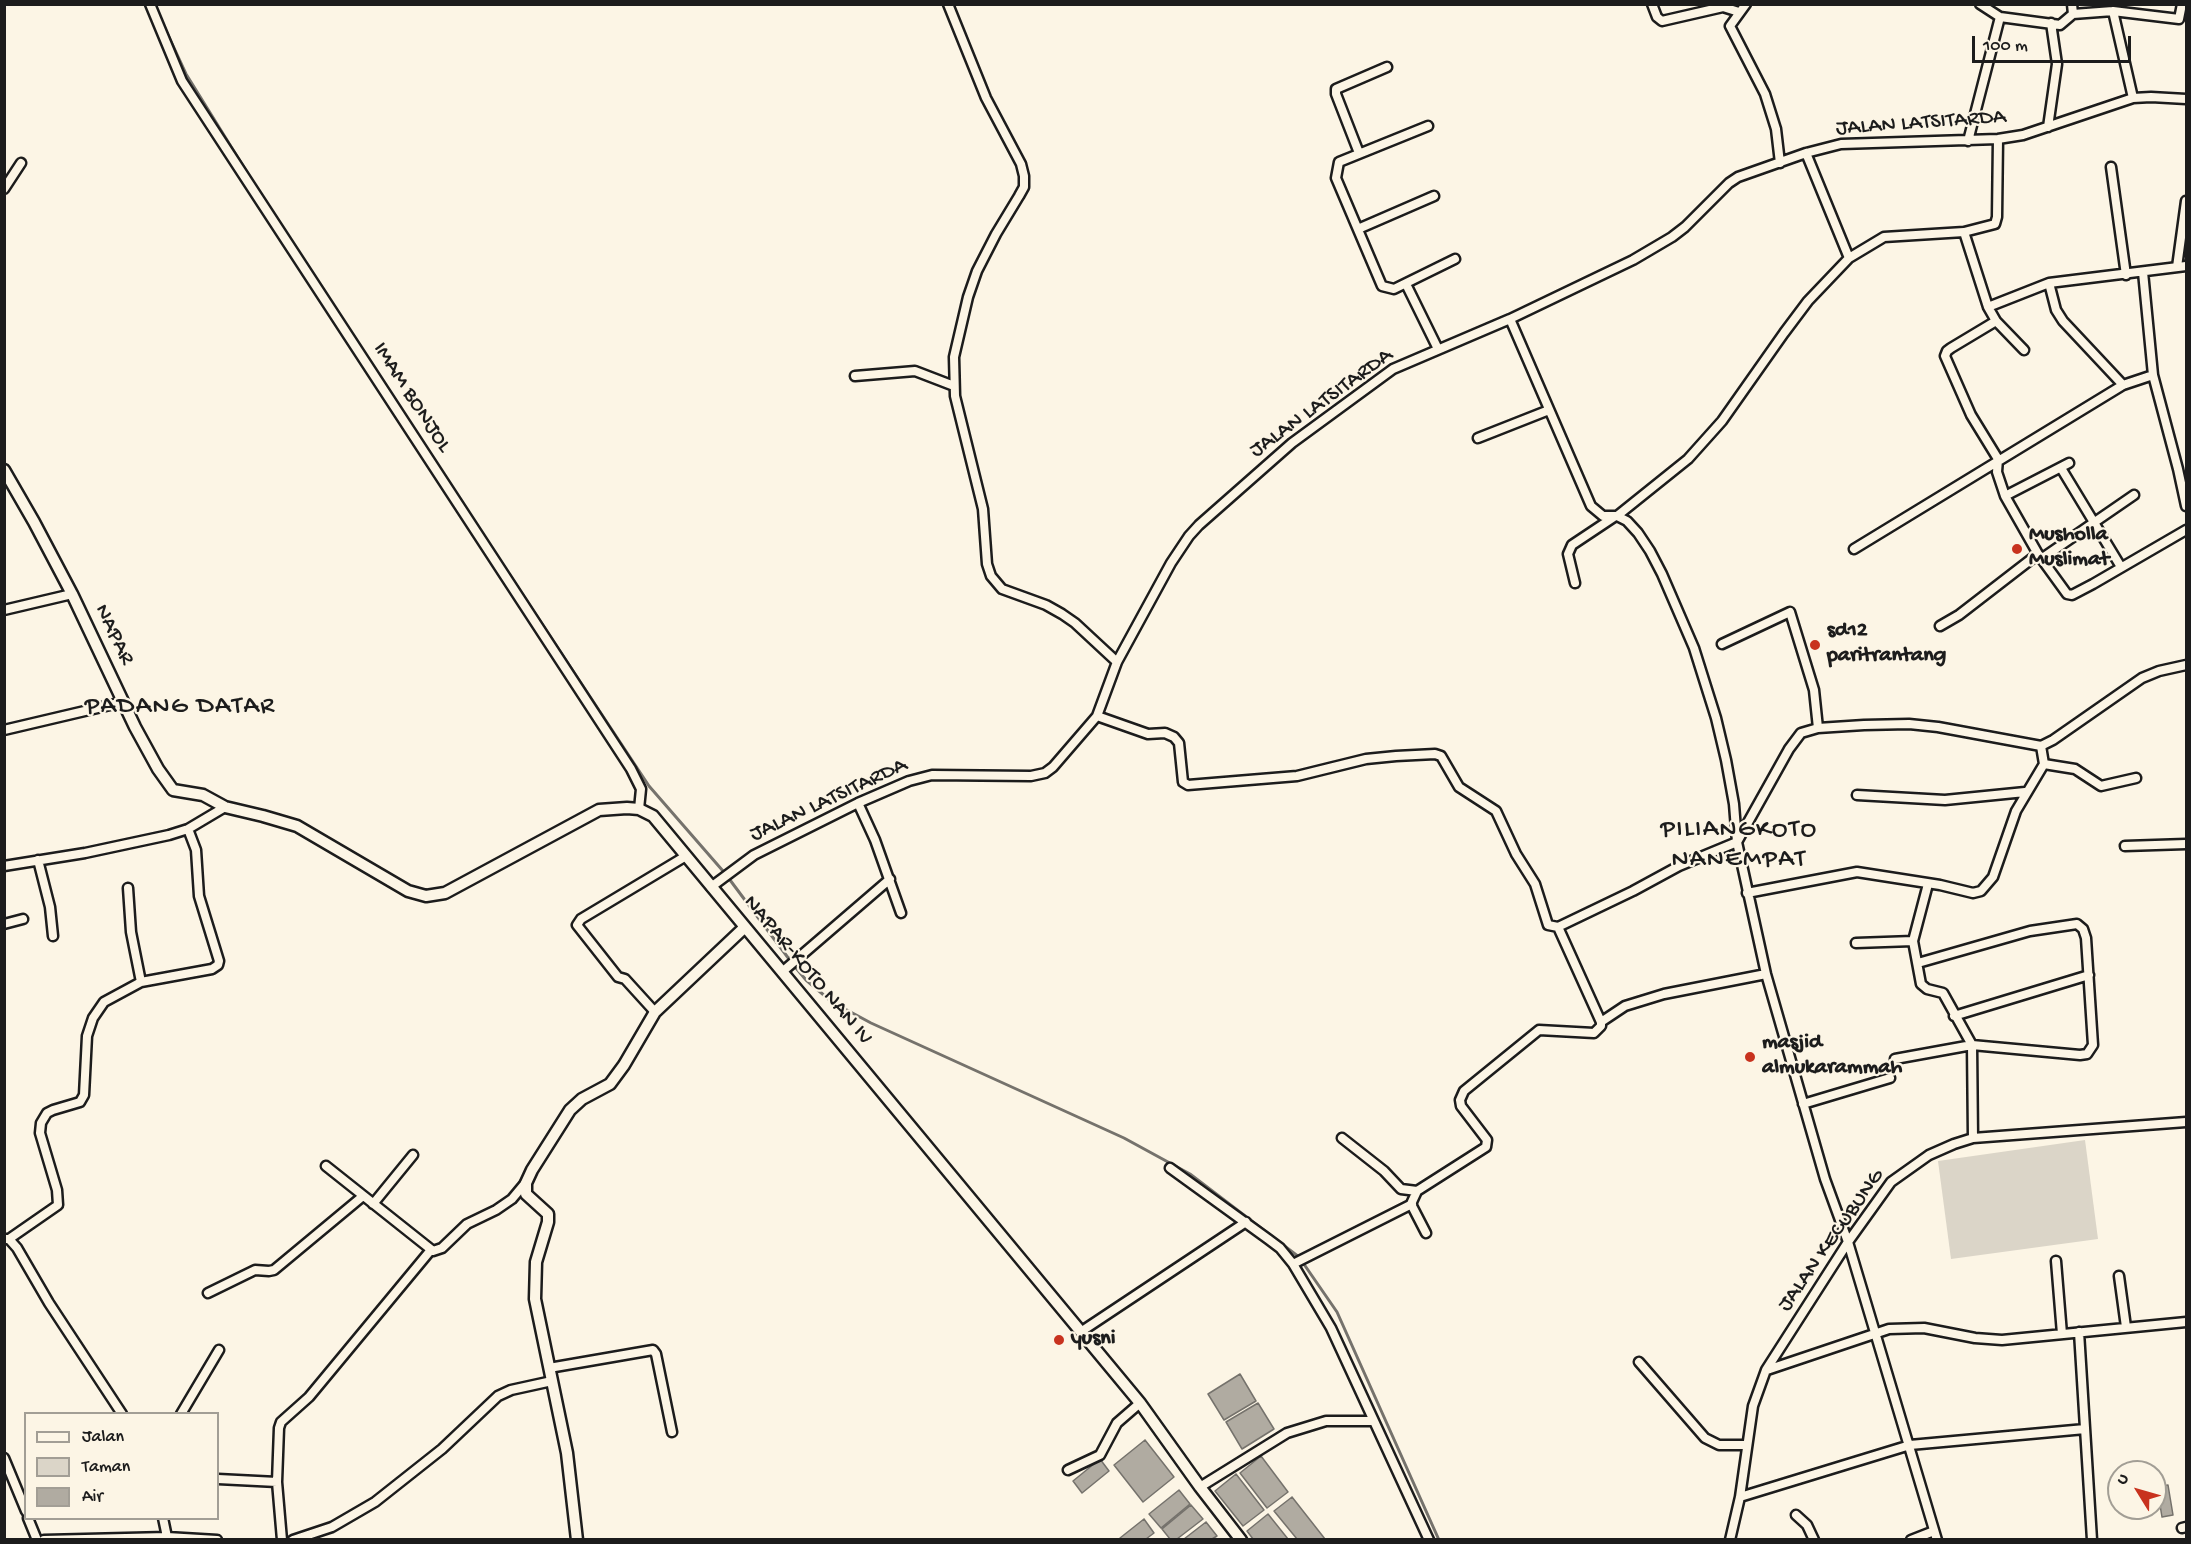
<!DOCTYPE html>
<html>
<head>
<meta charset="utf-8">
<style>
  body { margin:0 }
  #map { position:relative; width:2191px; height:1544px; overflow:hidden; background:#fcf5e5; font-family:"Gochi Hand",sans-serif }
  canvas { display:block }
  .frame { position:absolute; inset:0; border:6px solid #1c1c1c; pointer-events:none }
  .legend { position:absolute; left:24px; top:1412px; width:195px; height:108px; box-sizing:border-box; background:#fcf5e5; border:2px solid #a29e95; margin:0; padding:8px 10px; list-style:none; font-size:18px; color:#1c1c1c }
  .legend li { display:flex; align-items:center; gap:12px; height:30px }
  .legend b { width:30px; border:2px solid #a29e95 }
  .north { position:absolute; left:2107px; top:1460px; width:60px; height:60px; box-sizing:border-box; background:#fcf5e5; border:2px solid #a29e95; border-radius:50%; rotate:307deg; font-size:16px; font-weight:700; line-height:24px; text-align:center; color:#1c1c1c }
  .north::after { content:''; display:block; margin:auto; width:21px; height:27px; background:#c8321e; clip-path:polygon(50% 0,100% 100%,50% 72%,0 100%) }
  .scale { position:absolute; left:1972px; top:36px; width:159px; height:27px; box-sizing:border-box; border:3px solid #1c1c1c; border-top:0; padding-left:8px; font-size:18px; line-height:21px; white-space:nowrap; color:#1c1c1c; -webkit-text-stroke:4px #fcf5e5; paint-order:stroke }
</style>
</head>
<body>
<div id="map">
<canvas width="2191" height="1544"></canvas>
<div class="frame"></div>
<ul class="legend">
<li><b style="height:8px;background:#fcf5e5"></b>Jalan</li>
<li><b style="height:16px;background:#dbd5c8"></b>Taman</li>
<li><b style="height:16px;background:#b0aba1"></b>Air</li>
</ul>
<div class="north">U</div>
<div class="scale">100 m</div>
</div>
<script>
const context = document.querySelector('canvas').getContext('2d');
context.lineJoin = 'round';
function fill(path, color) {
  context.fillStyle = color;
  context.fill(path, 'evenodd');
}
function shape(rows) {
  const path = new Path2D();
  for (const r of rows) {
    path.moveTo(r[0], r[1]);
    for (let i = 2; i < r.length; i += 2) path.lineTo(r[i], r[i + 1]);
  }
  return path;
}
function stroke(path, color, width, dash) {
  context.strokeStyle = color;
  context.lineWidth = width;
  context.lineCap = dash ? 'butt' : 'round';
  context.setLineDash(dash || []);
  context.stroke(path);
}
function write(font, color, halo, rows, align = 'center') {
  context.font = font + ' "Gochi Hand",sans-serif';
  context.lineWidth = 4.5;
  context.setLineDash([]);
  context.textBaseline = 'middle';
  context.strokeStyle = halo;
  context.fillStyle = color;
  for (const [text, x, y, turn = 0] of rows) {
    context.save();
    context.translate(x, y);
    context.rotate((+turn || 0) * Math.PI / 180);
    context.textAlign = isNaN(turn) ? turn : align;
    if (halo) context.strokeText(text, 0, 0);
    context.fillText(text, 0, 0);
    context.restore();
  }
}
fill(shape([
  [2085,1140,2098,1239,1951,1259,1938,1161]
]), '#dbd5c8');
const water = shape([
  [1240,1374,1256,1401,1224,1420,1208,1394,1240,1374],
  [1258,1403,1274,1429,1242,1449,1226,1422,1258,1403],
  [1145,1440,1174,1477,1143,1502,1114,1465,1145,1440],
  [1261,1456,1288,1492,1267,1508,1240,1473,1261,1456],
  [1100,1459,1109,1471,1082,1493,1073,1481,1100,1459],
  [1236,1474,1264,1510,1243,1526,1215,1491,1236,1474],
  [2168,1485,2173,1515,2162,1517,2157,1487,2168,1485],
  [1179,1490,1190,1504,1161,1528,1149,1514,1179,1490],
  [1292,1497,1325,1539,1297,1539,1274,1511,1292,1497],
  [1191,1505,1203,1519,1177,1539,1170,1539,1162,1529,1191,1505],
  [1268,1514,1288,1539,1253,1539,1247,1531,1268,1514],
  [1144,1519,1154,1533,1146,1539,1121,1539,1120,1538,1144,1519],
  [1206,1522,1217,1536,1212,1539,1184,1539,1206,1522]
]);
fill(water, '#b0aba1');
stroke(water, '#75726c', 1.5);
stroke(shape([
  [160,18,186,74,253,182],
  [474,521,649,786,723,871],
  [730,880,789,959],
  [796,968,806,980,832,1002,871,1023,1124,1138,1190,1174,1299,1257,1337,1312,1439,1540]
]), '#75726c', 3);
const minor = shape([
  [150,4,182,81,631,769,641,789,639,809],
  [948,4,986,98,1021,164,1024,176,1024,187,1019,196,996,234,977,271,968,297,954,357,955,396,983,509,987,564,991,576,1002,589,1046,605,1062,614,1075,623,1117,662],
  [1652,4,1657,17,1662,21,1723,7,1739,12],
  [1746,4,1730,26,1765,94,1776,129,1780,163],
  [1980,4,2000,17,2060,25,2073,14,2072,4],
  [2113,11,2133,98],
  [2073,14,2113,11,2179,19,2182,4],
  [1428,126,1339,162,1336,178,1382,286,1394,289,1455,259],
  [2048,127,2057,64,2051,23],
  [1968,141,2000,17],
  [1359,153,1336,94,1336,89,1387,67],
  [1806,153,1849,258],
  [2111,167,2126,275],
  [4,189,21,163],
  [1358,229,1434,196],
  [1964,232,1988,307],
  [2186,266,2049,283,1988,307,1996,321,1951,348,1947,351,1945,356,1971,415,1998,459,1997,472,2005,496,2038,554,2067,594,2072,595,2093,584,2186,530],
  [2177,267,2186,201],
  [2143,272,2153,375,2178,469,2186,506],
  [2049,283,2056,310,2063,321,2123,385],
  [1406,284,1438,349],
  [1510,319,1591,506,1603,516,1617,516,1627,521,1638,533,1650,551,1662,574,1694,648,1716,718,1726,760,1734,804,1737,842,1766,974,1825,1179,1848,1242,1937,1540],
  [1996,321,2024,350],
  [855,376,915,371,954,386],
  [1478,438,1549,410],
  [2061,468,2121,567],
  [2005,496,2069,463],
  [1617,516,1688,459,1722,421,1784,333,1808,301,1849,258,1884,237,1964,232,1995,224,1997,217,1998,139],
  [1854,549,2123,385,2153,375],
  [2041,559,2134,495],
  [1575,583,1568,554,1572,545,1614,517],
  [4,610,72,594],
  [1940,626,1959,615,2038,554],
  [1722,644,1790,612,1814,690,1818,728],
  [1097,716,1148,734,1165,733,1174,737,1179,743,1183,782,1188,785,1297,776,1366,759,1396,756,1435,754,1441,756,1459,787,1496,811,1516,854,1535,884,1548,925,1558,927,1633,891,1679,866,1737,842,1789,749,1801,733,1818,728,1864,725,1909,724,1938,727,2041,746,2053,740,2142,678,2159,671,2186,665],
  [4,730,123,702],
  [2044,764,2075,769,2101,786,2136,778],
  [1857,795,1945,800,2025,792],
  [858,803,875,840,901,913],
  [2125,846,2186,844],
  [38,860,50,907,53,936],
  [4,866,85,853,169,835,188,829,225,807],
  [1928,884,1913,941,1921,984,1927,989,1943,993,1972,1045,1973,1138],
  [711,887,754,855,858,803,909,781,932,775,1031,776,1045,773,1053,767,1097,716,1117,662,1171,563,1189,536,1199,525,1292,443,1393,369,1510,319,1633,260,1672,237,1685,227,1729,183,1738,177,1806,153,1841,144,1998,139,2023,135,2133,98,2151,97,2186,99],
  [1747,893,1857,872,1940,885,1973,893,1981,891,1993,877,2016,811,2044,764,2041,746],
  [4,924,23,919],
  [1856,943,1913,941],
  [782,972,890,879],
  [141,982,212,969,218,965,219,961,199,896,196,850,188,829],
  [655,1012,625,979,618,977,577,925,581,919,686,856],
  [1954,1016,2089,975],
  [1601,1022,1625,1006,1664,994,1766,974],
  [1895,1059,1972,1045,2080,1055,2087,1054,2093,1045,2086,938,2083,929,2077,924,2030,931,1918,963],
  [1803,1104,1890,1078],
  [1342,1138,1384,1171,1401,1189,1417,1191,1411,1204,1426,1233],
  [326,1166,433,1251,442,1248,467,1224,496,1210,512,1199,527,1181],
  [1170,1168,1268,1239,1280,1248,1293,1264,1331,1328,1429,1540],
  [1417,1191,1486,1147,1487,1140,1461,1106,1460,1100,1464,1091,1539,1030,1594,1033,1601,1026,1601,1022,1558,927],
  [373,1204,413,1155],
  [5,1239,9,1239,17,1248,49,1303,122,1414],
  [9,1239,58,1205,57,1190,40,1133,41,1123,47,1113,53,1110,80,1102,84,1095,87,1036,93,1018,104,1002,141,982,131,932,128,888],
  [2056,1261,2062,1334],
  [1293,1264,1412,1204],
  [2119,1276,2126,1327],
  [208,1293,255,1270,269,1271,274,1270,363,1196],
  [1082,1331,1246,1222],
  [2079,1332,2092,1540],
  [1639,1362,1705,1438,1719,1445,1747,1445],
  [549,1368,653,1350,656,1354,672,1432],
  [1767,1370,1889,1329,1924,1328,1975,1338,2002,1340,2186,1322],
  [181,1414,219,1350],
  [4,1458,26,1511],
  [1068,1470,1100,1455,1117,1423,1140,1403],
  [218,1479,277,1482],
  [1200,1487,1287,1433,1326,1421,1373,1421],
  [1740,1497,1910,1445,2085,1429],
  [1796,1515,1807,1525,1814,1540],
  [28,1518,37,1540],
  [163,1518,167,1537],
  [2182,1528,2186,1527],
  [44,1540,167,1537,217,1540],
  [282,1540,277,1482,279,1428,281,1422,309,1397,430,1251],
  [293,1540,332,1527,375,1502,442,1449,498,1396,511,1390,552,1381],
  [1730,1540,1740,1497,1753,1406,1766,1370,1848,1242,1891,1182,1929,1155,1954,1144,1973,1138,2186,1122],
  [1911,1540,1934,1531]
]);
const tertiary = shape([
  [4,470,34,522,72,594,135,727,158,769,173,790,203,795,225,807,263,816,297,826,408,891,426,896,445,893,599,810,627,808,639,809,653,816,1140,1403,1200,1487,1241,1540],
  [577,1540,567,1453,535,1299,536,1262,548,1222,548,1214,526,1194,526,1183,532,1170,570,1110,582,1099,610,1084,624,1065,655,1012,745,927]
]);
stroke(minor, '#1c1c1c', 13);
stroke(tertiary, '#1c1c1c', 15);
stroke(minor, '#fcf5e5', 8);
stroke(tertiary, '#fcf5e5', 10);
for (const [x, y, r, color] of [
  [2017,549,6,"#c8321e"],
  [1815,645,6,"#c8321e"],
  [1750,1057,6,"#c8321e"],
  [1059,1340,6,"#c8321e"]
]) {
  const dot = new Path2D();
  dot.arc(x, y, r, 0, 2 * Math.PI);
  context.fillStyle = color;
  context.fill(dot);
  stroke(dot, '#fcf5e5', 2);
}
write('22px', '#1c1c1c', '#fcf5e5', [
  ["JALAN LATSITARDA",1921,124,-4],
  ["IMAM BONJOL",411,398,57],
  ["JALAN LATSITARDA",1322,404,-36],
  ["NAPAR",113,635,64],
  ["JALAN LATSITARDA",829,801,-25],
  ["NAPAR-KOTO NAN IV",807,971,50],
  ["JALAN KECUBUNG",1832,1241,-55]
]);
write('bold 22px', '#1c1c1c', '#fcf5e5', [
  ["Musholla",2029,536],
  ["Muslimat",2029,561],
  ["sd12",1827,632],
  ["paritrantang",1827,657],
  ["masjid",1762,1044],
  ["almukarammah",1762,1069],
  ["yusni",1071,1340]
], 'left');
context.letterSpacing = '1.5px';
write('26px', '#1c1c1c', '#fcf5e5', [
  ["PADANG DATAR",180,708],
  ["PILIANGKOTO",1739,831],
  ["NANEMPAT",1739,861]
]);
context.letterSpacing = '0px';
</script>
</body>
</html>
